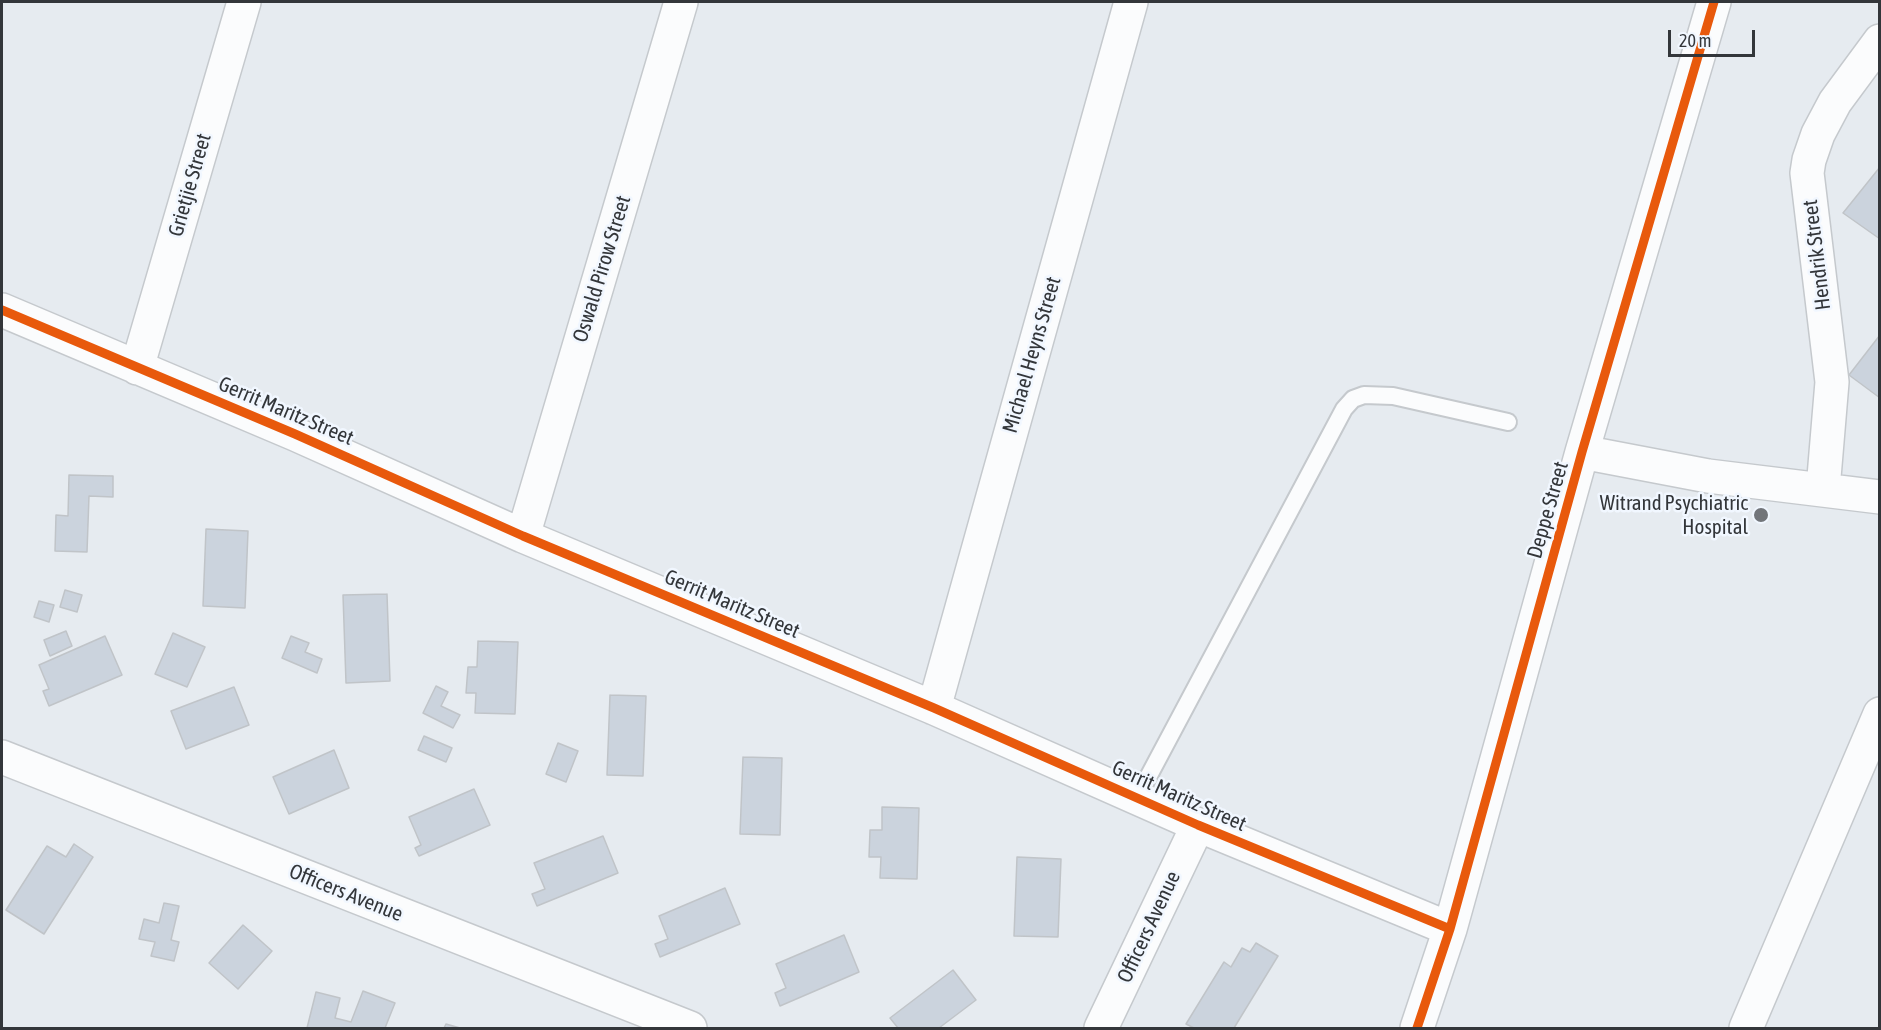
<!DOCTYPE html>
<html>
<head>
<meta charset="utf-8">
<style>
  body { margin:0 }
  #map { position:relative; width:1881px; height:1030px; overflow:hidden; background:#e6ebf0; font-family:"Asap Condensed",sans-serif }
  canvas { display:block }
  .frame { position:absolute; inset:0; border:3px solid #33363a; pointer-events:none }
  .scale { position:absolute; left:1668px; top:30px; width:87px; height:27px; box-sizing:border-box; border:3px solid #33363a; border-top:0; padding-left:8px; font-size:18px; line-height:21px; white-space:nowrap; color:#33363a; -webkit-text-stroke:4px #f1f7ff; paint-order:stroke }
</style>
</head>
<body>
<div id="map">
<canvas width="1881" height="1030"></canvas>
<div class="frame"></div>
<div class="scale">20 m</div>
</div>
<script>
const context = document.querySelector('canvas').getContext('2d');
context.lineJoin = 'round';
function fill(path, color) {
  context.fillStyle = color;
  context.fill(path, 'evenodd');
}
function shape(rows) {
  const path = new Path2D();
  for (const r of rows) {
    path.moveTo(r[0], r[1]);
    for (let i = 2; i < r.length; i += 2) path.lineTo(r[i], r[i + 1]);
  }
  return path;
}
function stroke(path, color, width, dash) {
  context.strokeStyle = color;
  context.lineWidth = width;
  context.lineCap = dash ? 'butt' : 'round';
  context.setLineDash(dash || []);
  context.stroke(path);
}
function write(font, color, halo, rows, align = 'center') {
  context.font = font + ' "Asap Condensed",sans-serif';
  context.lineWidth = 5;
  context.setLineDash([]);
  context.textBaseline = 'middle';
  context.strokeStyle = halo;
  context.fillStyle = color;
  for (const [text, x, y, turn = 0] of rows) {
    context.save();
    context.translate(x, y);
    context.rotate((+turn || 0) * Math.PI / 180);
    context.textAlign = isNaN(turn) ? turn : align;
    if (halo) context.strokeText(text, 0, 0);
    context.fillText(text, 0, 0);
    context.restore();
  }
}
const building = shape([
  [1880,167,1880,239,1843,213,1880,167],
  [1880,335,1880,398,1849,375,1880,335],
  [69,475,113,476,113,497,89,496,87,552,55,551,56,515,68,516,69,475],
  [206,529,248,531,245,608,203,606,206,529],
  [65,590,82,595,77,612,60,607,65,590],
  [387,594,390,681,346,683,343,595,387,594],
  [39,601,54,605,49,622,34,617,39,601],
  [66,631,72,646,50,656,44,640,66,631],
  [173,633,205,647,187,687,155,674,173,633],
  [105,636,122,675,49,706,43,691,49,689,39,665,105,636],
  [291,636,309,643,305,652,322,659,317,673,282,658,291,636],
  [478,641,518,642,515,714,475,713,476,693,466,693,468,667,477,667,478,641],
  [436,686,448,692,441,706,460,715,453,728,423,713,436,686],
  [234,687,249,725,186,749,171,711,234,687],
  [610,695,646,696,643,776,607,775,610,695],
  [424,736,452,748,446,762,418,750,424,736],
  [558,743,578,751,566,782,546,774,558,743],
  [334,750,349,788,289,814,273,777,334,750],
  [743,757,782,758,780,835,740,834,743,757],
  [474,789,490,825,419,856,415,848,421,845,409,817,474,789],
  [882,807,919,808,917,879,880,878,881,857,869,857,870,830,882,830,882,807],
  [603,836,618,873,537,906,532,894,545,889,534,863,603,836],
  [74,844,93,857,44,934,6,910,47,846,66,857,74,844],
  [1017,857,1061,859,1058,937,1014,936,1017,857],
  [725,888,740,924,660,957,655,944,668,939,659,916,725,888],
  [164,903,179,906,171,940,179,942,174,961,151,956,155,942,139,939,144,919,159,923,164,903],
  [243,925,272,951,238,989,209,963,243,925],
  [844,935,859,972,780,1006,775,993,786,988,776,964,844,935],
  [1256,943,1278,956,1234,1028,1194,1028,1186,1024,1224,962,1231,967,1242,948,1250,952,1256,943],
  [953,970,976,1000,939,1028,898,1028,890,1018,953,970],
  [363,991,395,1003,385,1028,307,1028,316,992,340,998,335,1018,351,1022,363,991],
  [446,1024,460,1028,444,1028,446,1024]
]);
fill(building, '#cbd3dd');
stroke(building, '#c0c4c8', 1.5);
const lane = shape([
  [1137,798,1344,409,1353,399,1364,395,1393,396,1508,422]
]);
const street = shape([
  [2,310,295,434,523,536,934,708,1198,825,1450,929],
  [137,368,244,2],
  [1582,452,1708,476,1880,497],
  [1823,489,1832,382,1807,173,1809,160,1818,134,1835,102,1880,41],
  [523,536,681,2],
  [934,708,1131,2],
  [2,757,690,1028],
  [1101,1028,1198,825],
  [1417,1028,1450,929,1582,452,1714,2],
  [1746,1028,1880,714]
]);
stroke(lane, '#c5c9cd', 20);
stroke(street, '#c5c9cd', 36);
stroke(lane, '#fbfcfd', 16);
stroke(street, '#fbfcfd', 33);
stroke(shape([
  [2,310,295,434,523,536,934,708,1198,825,1450,929],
  [1417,1028,1450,929,1582,452,1714,2]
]), '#e8590c', 9);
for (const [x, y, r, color] of [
  [1761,515,8,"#72757a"]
]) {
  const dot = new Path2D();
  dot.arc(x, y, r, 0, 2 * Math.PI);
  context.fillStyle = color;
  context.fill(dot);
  stroke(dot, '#f1f7ff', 2);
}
write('21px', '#33363a', '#f1f7ff', [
  ["Grietjie Street",190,185,-74],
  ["Hendrik Street",1817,255,-97],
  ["Oswald Pirow Street",602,269,-73],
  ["Michael Heyns Street",1032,355,-74],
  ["Gerrit Maritz Street",286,411,23],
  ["Deppe Street",1548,510,-74],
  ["Gerrit Maritz Street",732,604,23],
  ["Gerrit Maritz Street",1179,796,24],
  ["Officers Avenue",346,893,22],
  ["Officers Avenue",1149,927,-65]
]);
write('21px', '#33363a', '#f1f7ff', [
  ["Witrand Psychiatric",1748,503],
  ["Hospital",1748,527]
], 'right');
</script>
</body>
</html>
